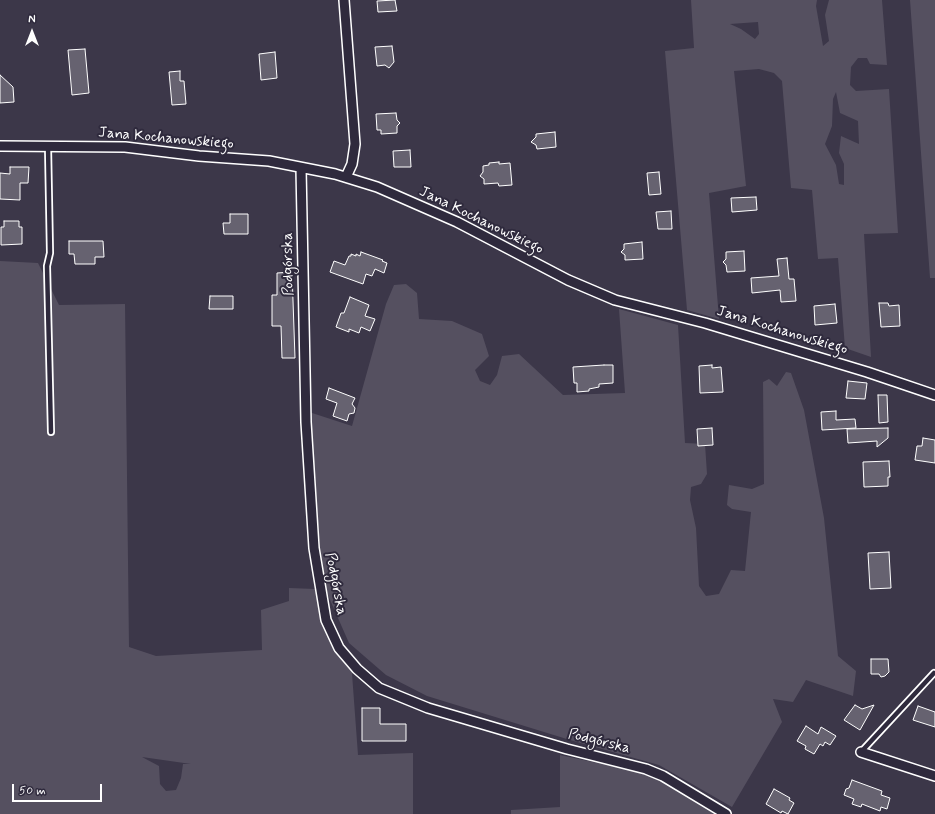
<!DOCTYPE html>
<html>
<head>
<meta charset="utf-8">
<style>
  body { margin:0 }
  #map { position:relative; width:935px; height:814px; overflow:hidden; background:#3c3749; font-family:Mynerve,sans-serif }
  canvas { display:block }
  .north { position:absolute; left:12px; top:12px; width:40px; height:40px; -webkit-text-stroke:3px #2f2a3d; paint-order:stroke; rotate:0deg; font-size:11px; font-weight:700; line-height:16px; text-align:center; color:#fff }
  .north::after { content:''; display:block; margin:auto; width:14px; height:18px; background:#fff; clip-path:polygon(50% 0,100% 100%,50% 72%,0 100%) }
  .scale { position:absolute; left:12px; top:784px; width:90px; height:18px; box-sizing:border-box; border:2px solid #fff; border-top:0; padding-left:5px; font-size:12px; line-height:14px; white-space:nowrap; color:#fff; -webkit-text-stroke:3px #2f2a3d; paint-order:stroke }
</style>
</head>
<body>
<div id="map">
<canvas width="935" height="814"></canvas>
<div class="north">N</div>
<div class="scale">50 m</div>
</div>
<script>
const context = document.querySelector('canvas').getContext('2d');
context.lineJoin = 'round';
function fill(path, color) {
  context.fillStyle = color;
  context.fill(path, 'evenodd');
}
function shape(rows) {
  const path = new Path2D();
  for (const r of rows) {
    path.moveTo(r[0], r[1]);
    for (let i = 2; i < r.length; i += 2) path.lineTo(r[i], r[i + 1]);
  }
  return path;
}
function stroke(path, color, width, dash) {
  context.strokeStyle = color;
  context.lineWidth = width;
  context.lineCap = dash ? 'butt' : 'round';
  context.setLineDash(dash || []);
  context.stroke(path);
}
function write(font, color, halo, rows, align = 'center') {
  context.font = font + ' Mynerve,sans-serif';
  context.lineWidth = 4;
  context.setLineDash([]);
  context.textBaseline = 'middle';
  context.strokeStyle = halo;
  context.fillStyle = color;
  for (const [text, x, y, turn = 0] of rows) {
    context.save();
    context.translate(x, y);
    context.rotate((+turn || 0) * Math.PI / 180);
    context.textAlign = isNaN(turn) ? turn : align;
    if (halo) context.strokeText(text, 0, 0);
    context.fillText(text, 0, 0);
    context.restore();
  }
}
fill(shape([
  [691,0,817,0,816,6,823,46,829,41,825,15,829,0,882,0,887,65,870,64,867,58,858,58,851,67,850,85,856,91,889,89,898,233,864,234,871,357,845,348,838,258,818,259,812,190,791,188,782,81,774,73,759,69,734,71,746,186,709,193,719,319,687,310,665,51,694,48],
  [758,22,759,34,755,39,741,29,730,24],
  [836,92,840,113,858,121,859,144,841,136,839,153,844,164,844,185,839,184,836,165,825,144,832,126,833,99],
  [910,0,935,0,935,278,930,278],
  [0,261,38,263,59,305,125,304,129,647,156,656,262,650,261,610,289,601,289,588,315,589,324,625,351,660,358,755,413,753,413,814,0,814],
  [142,757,191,764,183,764,181,778,176,790,166,791,160,784,159,766],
  [406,284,417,293,419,319,452,321,482,334,489,356,475,370,480,381,490,385,497,375,502,356,519,354,563,395,625,393,619,309,678,325,685,443,705,444,707,474,701,484,691,487,690,500,696,528,699,586,706,596,719,594,731,570,745,571,751,512,732,509,727,505,729,485,752,489,764,484,763,382,769,379,777,386,786,372,791,373,804,410,824,518,838,656,856,671,853,696,806,680,793,702,773,699,782,722,732,807,659,765,570,740,427,696,386,675,349,643,323,584,309,412,352,426,386,304,394,285],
  [560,755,630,770,655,772,725,814,511,814,511,810,560,807]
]), '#555060');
const building = shape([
  [395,0,397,11,378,12,377,1,395,0],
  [392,46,394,62,389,68,385,65,377,66,375,47,392,46],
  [85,49,89,93,72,95,68,50,85,49],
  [275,52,277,78,261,80,259,54,275,52],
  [180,71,180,81,184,81,186,104,172,105,169,72,180,71],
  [0,75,13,87,14,102,0,103,0,75],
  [396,113,397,120,400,123,397,126,397,133,381,134,381,130,377,130,376,114,396,113],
  [555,132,556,147,537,149,536,145,531,142,536,137,536,134,555,132],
  [410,150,411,167,394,167,393,151,410,150],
  [499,162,499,164,510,163,512,185,499,186,498,183,484,184,484,179,480,176,483,172,483,166,489,165,489,163,499,162],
  [10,167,29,167,28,183,20,183,20,200,0,199,0,173,10,174,10,167],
  [659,172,661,194,649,195,647,173,659,172],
  [756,197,757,210,732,212,731,198,756,197],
  [671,211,672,229,658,229,656,212,671,211],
  [230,214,248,214,248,234,224,234,223,223,230,223,230,214],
  [4,221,19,221,19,227,22,227,22,244,1,245,1,227,4,227,4,221],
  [69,241,103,241,104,257,95,257,95,264,75,264,74,254,69,254,69,241],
  [642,242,643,259,625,260,625,255,621,252,624,249,624,244,642,242],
  [744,251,745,271,727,272,726,265,723,262,726,259,726,252,744,251],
  [361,252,383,260,382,261,387,263,384,273,375,269,372,276,366,274,363,284,330,272,334,261,345,265,349,256,351,256,351,254,356,256,356,254,360,256,361,252],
  [787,258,789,279,794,279,796,301,781,302,780,290,752,293,751,278,779,276,777,259,787,258],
  [292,272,295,358,282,358,281,326,272,326,272,295,277,295,277,273,292,272],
  [210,296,233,296,233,309,209,309,210,296],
  [350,297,369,305,365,316,375,319,370,331,361,327,359,333,349,329,349,332,336,327,341,313,344,313,350,297],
  [879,303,888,303,889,306,899,305,900,326,881,327,879,303],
  [835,304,837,323,815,325,814,306,835,304],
  [604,365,613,365,613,383,599,384,599,387,589,389,589,391,577,392,577,383,574,383,573,367,604,365],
  [712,365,712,368,721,367,723,392,700,393,699,366,712,365],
  [848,381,867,383,865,399,846,398,848,381],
  [329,388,355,398,352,404,355,408,354,413,349,414,347,421,333,416,337,403,326,399,329,388],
  [878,395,887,395,888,422,879,423,878,395],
  [836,411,836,420,855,419,856,428,822,430,821,412,836,411],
  [712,428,713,445,698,446,697,429,712,428],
  [888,428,888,438,877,447,877,441,848,443,847,429,888,428],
  [923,438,935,440,935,463,915,460,917,446,922,446,923,438],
  [889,461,890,477,888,477,888,486,864,487,863,462,889,461],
  [889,552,891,588,870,589,868,553,889,552],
  [871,659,888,659,889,672,885,676,881,677,879,674,871,674,871,659],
  [855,705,862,709,874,705,860,730,844,720,855,705],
  [918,706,935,712,935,727,913,720,918,706],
  [362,708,380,708,380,724,406,724,406,741,362,741,362,708],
  [806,726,818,734,821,727,836,736,830,745,825,742,823,746,820,744,814,754,805,749,806,746,797,741,806,726],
  [852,780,882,791,881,795,890,798,887,809,881,807,880,811,862,804,861,807,852,804,854,799,844,795,846,789,849,788,852,780],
  [774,789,790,798,789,800,794,803,788,814,782,811,781,813,766,804,774,789]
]);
fill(building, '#666270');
stroke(building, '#fff', 1);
const lane = shape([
  [48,146,50,253,47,266,51,432],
  [861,752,934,673]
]);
const street = shape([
  [344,0,355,144,352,164,346,177],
  [0,146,125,147,199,156,269,161,335,174,377,187,457,222,568,280,615,300,705,323,867,372,935,395],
  [301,168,306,422,314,548,326,620,339,648,357,669,379,688,428,708,567,749,646,769,663,776,726,814],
  [861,752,935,776]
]);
stroke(lane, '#fff', 8);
stroke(street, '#fff', 12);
stroke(lane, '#2f2a3d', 4.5);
stroke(street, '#2f2a3d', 9);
write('15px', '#fff', '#2f2a3d', [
  ["Jana Kochanowskiego",166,139,5],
  ["Jana Kochanowskiego",481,221,26],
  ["Podgórska",289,264,-91],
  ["Jana Kochanowskiego",782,331,17],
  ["Podgórska",335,584,79],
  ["Podgórska",599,742,14]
]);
</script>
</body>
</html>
